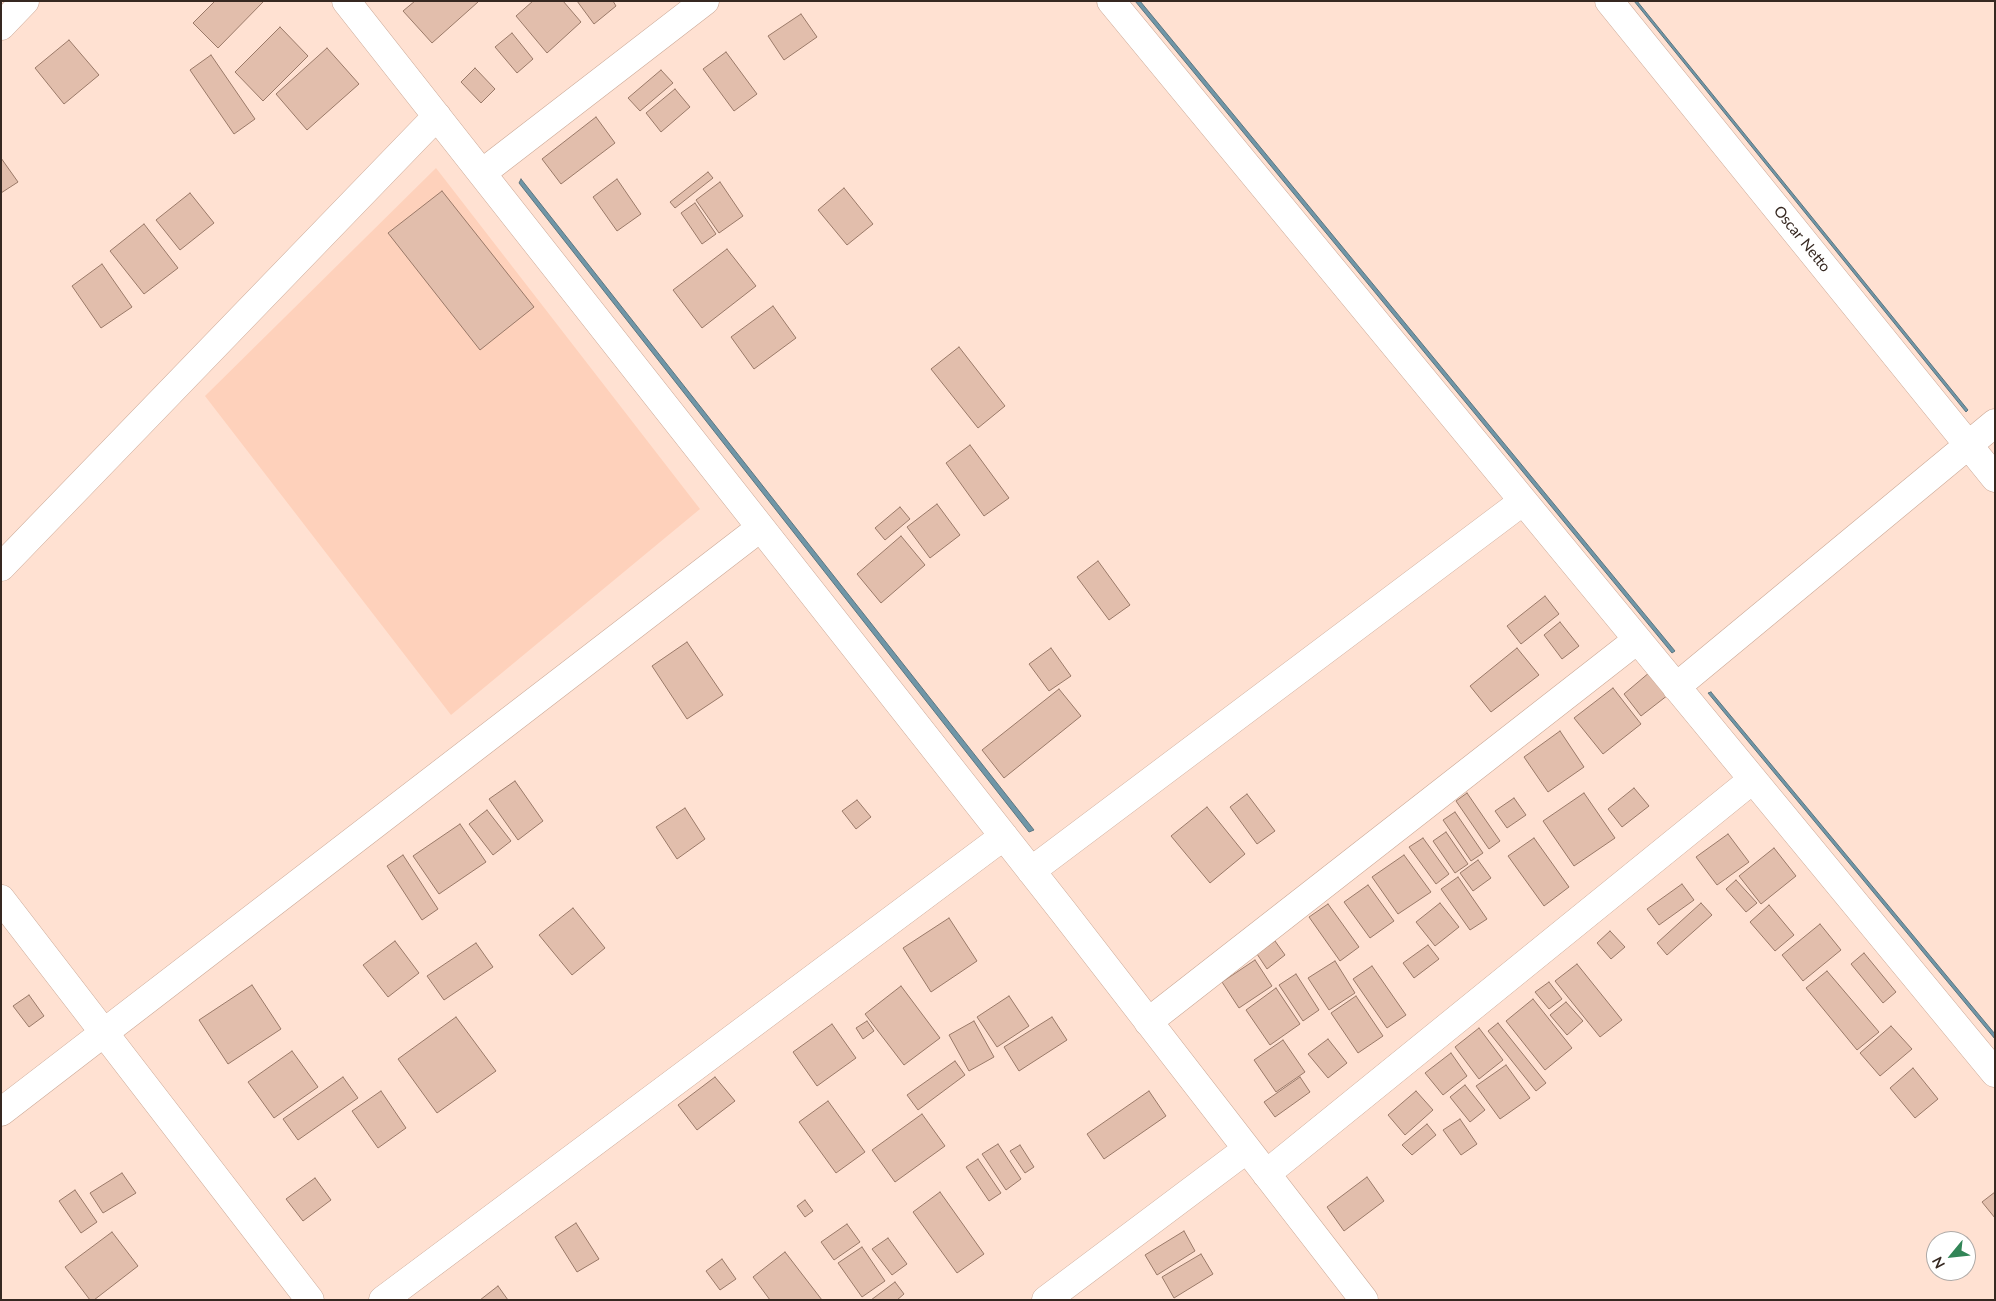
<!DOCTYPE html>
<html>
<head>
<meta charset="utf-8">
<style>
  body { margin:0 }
  #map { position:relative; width:1996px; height:1301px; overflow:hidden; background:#ffe1d2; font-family:Lato,sans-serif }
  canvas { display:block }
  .frame { position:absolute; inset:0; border:2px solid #362821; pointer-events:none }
  .north { position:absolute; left:1926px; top:1231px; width:50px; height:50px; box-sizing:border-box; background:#fff; border:1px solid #afa9a6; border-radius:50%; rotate:242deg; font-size:14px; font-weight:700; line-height:20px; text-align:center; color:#362821 }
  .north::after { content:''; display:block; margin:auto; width:18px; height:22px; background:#328557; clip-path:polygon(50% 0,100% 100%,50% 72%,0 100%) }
</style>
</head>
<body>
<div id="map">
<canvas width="1996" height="1301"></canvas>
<div class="frame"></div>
<div class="north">N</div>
</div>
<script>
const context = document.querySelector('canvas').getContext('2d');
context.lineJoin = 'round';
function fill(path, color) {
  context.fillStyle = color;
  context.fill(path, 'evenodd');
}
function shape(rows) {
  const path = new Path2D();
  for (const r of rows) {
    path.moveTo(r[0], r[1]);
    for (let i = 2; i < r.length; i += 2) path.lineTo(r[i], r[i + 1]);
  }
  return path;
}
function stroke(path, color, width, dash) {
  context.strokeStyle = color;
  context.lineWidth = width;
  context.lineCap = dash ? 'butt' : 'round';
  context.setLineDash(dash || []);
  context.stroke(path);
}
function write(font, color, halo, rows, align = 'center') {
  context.font = font + ' Lato,sans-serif';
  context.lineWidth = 4;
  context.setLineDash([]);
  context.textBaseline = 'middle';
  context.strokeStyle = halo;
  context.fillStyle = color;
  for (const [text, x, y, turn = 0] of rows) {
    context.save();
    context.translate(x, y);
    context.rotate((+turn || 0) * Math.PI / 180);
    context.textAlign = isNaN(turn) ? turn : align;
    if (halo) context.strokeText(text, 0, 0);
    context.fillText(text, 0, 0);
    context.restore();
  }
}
fill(shape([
  [436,168,700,509,451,715,205,396]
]), '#fed1bb');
const water = shape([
  [1135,1,1140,1,1675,651,1672,653,1135,1],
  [1634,1,1637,1,1968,410,1966,412,1634,1],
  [521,179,1034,830,1029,832,519,183,521,179],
  [1711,692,1995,1034,1995,1039,1708,693,1711,692]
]);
fill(water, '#6f96a7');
stroke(water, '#5e757f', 1);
const building = shape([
  [215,1,262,1,263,2,218,48,193,23,215,1],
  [415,1,477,1,478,2,432,43,403,11,415,1],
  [533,1,563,1,581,22,547,53,516,16,533,1],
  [577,1,613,1,616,6,594,24,577,1],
  [801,14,817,37,784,60,768,36,801,14],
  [280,27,308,56,263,101,235,72,280,27],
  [512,33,533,59,517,73,495,47,512,33],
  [69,40,99,75,64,104,35,68,69,40],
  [327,48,359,84,307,130,276,94,327,48],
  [726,52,757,94,734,111,703,69,726,52],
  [211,55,255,119,234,134,190,70,211,55],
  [475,68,495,89,481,103,461,82,475,68],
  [661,70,673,83,640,111,628,98,661,70],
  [675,89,690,107,661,132,646,113,675,89],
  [596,117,615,143,561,184,542,159,596,117],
  [1,158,18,182,1,193,1,158],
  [708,172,713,178,675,208,670,202,708,172],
  [617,179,641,214,617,231,593,197,617,179],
  [720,182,743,216,719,233,696,200,720,182],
  [844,188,873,224,847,245,818,210,844,188],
  [442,191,534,307,480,350,388,233,442,191],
  [190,193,214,223,180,250,156,220,190,193],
  [695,203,716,234,702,244,681,213,695,203],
  [144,224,178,268,144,294,110,251,144,224],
  [727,249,756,286,702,328,673,290,727,249],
  [102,264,132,307,101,328,72,286,102,264],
  [773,306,796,338,754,369,731,337,773,306],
  [959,347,1005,406,978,428,931,369,959,347],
  [970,445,1009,498,984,516,946,463,970,445],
  [937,504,960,535,930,558,907,527,937,504],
  [900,507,910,519,885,540,875,528,900,507],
  [901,536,925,565,881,603,857,574,901,536],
  [1098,561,1130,605,1109,620,1077,577,1098,561],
  [1545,596,1559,614,1521,644,1507,626,1545,596],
  [1560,622,1579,646,1562,659,1544,635,1560,622],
  [687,642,723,695,687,719,652,666,687,642],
  [1051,648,1071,676,1049,691,1029,664,1051,648],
  [1517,648,1539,675,1491,712,1470,686,1517,648],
  [1650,672,1668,695,1641,716,1624,694,1650,672],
  [1613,688,1641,724,1603,754,1574,718,1613,688],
  [1059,689,1081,716,1004,778,982,750,1059,689],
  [1560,731,1584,767,1548,792,1524,757,1560,731],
  [515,781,543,821,518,840,489,799,515,781],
  [1634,788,1649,806,1622,827,1608,809,1634,788],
  [1467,793,1500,841,1489,849,1456,801,1467,793],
  [1584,793,1615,838,1574,866,1543,821,1584,793],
  [1247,794,1275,831,1257,844,1230,807,1247,794],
  [1514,798,1526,815,1507,828,1495,811,1514,798],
  [857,800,871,817,856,829,842,811,857,800],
  [1207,807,1245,854,1210,883,1171,836,1207,807],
  [685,808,705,839,677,859,656,827,685,808],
  [487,810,511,841,493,855,469,824,487,810],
  [1455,812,1483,853,1471,861,1443,820,1455,812],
  [460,824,486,862,439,894,413,856,460,824],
  [1446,832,1468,864,1455,873,1433,841,1446,832],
  [1728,834,1749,862,1717,885,1696,857,1728,834],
  [1423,838,1449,874,1436,884,1409,847,1423,838],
  [1534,838,1569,887,1544,906,1508,856,1534,838],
  [1774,848,1796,876,1761,904,1739,876,1774,848],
  [403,855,438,909,422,920,387,866,403,855],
  [1404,855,1431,892,1398,914,1372,877,1404,855],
  [1478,860,1491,878,1473,891,1460,873,1478,860],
  [1458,877,1487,919,1470,930,1441,889,1458,877],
  [1736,880,1757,903,1746,912,1726,889,1736,880],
  [1682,884,1694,900,1659,925,1647,909,1682,884],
  [1368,885,1394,921,1370,938,1344,902,1368,885],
  [1440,903,1459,927,1435,946,1416,922,1440,903],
  [1701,903,1712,915,1667,955,1657,943,1701,903],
  [1328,904,1359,947,1340,961,1309,917,1328,904],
  [1769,905,1794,935,1775,951,1750,922,1769,905],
  [573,908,605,948,572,975,539,935,573,908],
  [949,918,977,961,931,992,903,948,949,918],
  [1820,924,1841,950,1803,981,1782,955,1820,924],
  [1610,931,1625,947,1611,959,1597,943,1610,931],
  [395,941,419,973,388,997,363,965,395,941],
  [1275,941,1285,955,1267,969,1257,954,1275,941],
  [476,943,493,967,444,1000,427,976,476,943],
  [1428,945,1439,959,1414,978,1403,963,1428,945],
  [1864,953,1896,992,1883,1003,1851,964,1864,953],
  [1255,960,1272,986,1239,1008,1222,982,1255,960],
  [1335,961,1355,993,1329,1010,1308,978,1335,961],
  [1577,964,1622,1020,1600,1037,1555,981,1577,964],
  [1372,966,1406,1015,1387,1028,1353,979,1372,966],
  [1827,971,1879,1032,1857,1050,1806,988,1827,971],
  [1296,974,1319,1010,1303,1021,1279,985,1296,974],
  [1549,982,1562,999,1549,1009,1535,992,1549,982],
  [252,985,281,1029,228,1064,199,1020,252,985],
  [901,986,940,1038,904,1065,865,1014,901,986],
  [1276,988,1300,1024,1270,1045,1246,1010,1276,988],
  [29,995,44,1016,29,1027,13,1006,29,995],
  [1009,996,1029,1026,997,1047,977,1017,1009,996],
  [1356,996,1383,1036,1358,1053,1331,1013,1356,996],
  [1533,999,1572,1048,1545,1070,1506,1021,1533,999],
  [1566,1002,1583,1021,1567,1035,1550,1015,1566,1002],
  [456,1017,496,1071,437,1113,398,1059,456,1017],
  [1052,1017,1067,1040,1019,1071,1004,1047,1052,1017],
  [867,1021,874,1031,863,1039,856,1028,867,1021],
  [974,1021,994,1057,969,1071,949,1035,974,1021],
  [1498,1023,1546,1083,1536,1091,1488,1031,1498,1023],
  [832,1024,856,1058,817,1086,793,1052,832,1024],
  [1891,1026,1912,1049,1880,1076,1860,1053,1891,1026],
  [1479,1028,1503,1060,1479,1079,1455,1047,1479,1028],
  [1328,1039,1347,1063,1328,1078,1308,1054,1328,1039],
  [1283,1040,1305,1072,1276,1092,1254,1060,1283,1040],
  [292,1051,318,1087,274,1118,248,1082,292,1051],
  [1451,1053,1467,1076,1443,1095,1425,1073,1451,1053],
  [955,1061,965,1075,918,1110,907,1095,955,1061],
  [1506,1065,1530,1098,1500,1119,1476,1086,1506,1065],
  [1913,1068,1938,1099,1915,1118,1890,1088,1913,1068],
  [343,1077,358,1098,298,1140,283,1119,343,1077],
  [715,1077,735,1101,697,1130,678,1105,715,1077],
  [1300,1077,1310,1092,1275,1117,1264,1102,1300,1077],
  [1465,1085,1485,1110,1470,1122,1450,1097,1465,1085],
  [381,1091,406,1128,378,1148,352,1111,381,1091],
  [1149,1091,1166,1116,1104,1159,1087,1134,1149,1091],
  [1416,1091,1433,1110,1405,1135,1388,1115,1416,1091],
  [828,1101,865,1152,836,1173,799,1122,828,1101],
  [922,1114,945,1146,895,1182,872,1150,922,1114],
  [1460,1119,1477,1144,1461,1155,1443,1130,1460,1119],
  [1427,1124,1436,1135,1412,1155,1402,1145,1427,1124],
  [998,1144,1021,1179,1006,1190,982,1154,998,1144],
  [1020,1145,1034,1167,1025,1173,1010,1151,1020,1145],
  [978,1159,1001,1193,989,1201,966,1167,978,1159],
  [122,1173,136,1193,103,1213,90,1193,122,1173],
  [1367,1177,1384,1201,1344,1231,1327,1207,1367,1177],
  [315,1178,331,1200,303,1221,286,1199,315,1178],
  [75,1190,97,1222,81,1233,59,1201,75,1190],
  [940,1192,984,1254,957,1273,913,1212,940,1192],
  [1995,1192,1995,1218,1982,1202,1995,1192],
  [805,1200,813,1211,805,1217,797,1206,805,1200],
  [576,1223,599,1259,577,1272,555,1237,576,1223],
  [847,1224,860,1242,834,1260,821,1242,847,1224],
  [1184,1231,1195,1251,1157,1275,1145,1255,1184,1231],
  [112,1232,138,1266,94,1300,90,1300,65,1267,112,1232],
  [888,1238,907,1264,892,1275,872,1249,888,1238],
  [862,1247,885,1281,862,1297,838,1263,862,1247],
  [785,1252,822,1300,770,1300,753,1277,785,1252],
  [1201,1254,1213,1274,1174,1298,1162,1277,1201,1254],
  [722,1259,736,1279,720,1290,706,1271,722,1259],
  [895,1282,904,1294,897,1300,871,1300,895,1282],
  [498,1286,508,1300,480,1300,498,1286]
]);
fill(building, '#e2beac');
stroke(building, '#9a7968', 1);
const street = shape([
  [346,1,1062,910,1364,1300],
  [1111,1,1995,1073],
  [1609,1,1995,478],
  [1,26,25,1],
  [482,173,705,1],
  [1,567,437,116],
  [1676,687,1995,423],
  [1031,871,1522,502],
  [1,899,310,1300],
  [1148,1022,1637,640],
  [1,1112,760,528],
  [1266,1174,1752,780],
  [383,1300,1004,836],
  [1046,1300,1247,1149]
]);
stroke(street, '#cba896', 29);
stroke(street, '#fff', 28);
write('15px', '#362821', '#fff', [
  ["Oscar Netto",1802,239,51]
]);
</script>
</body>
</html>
